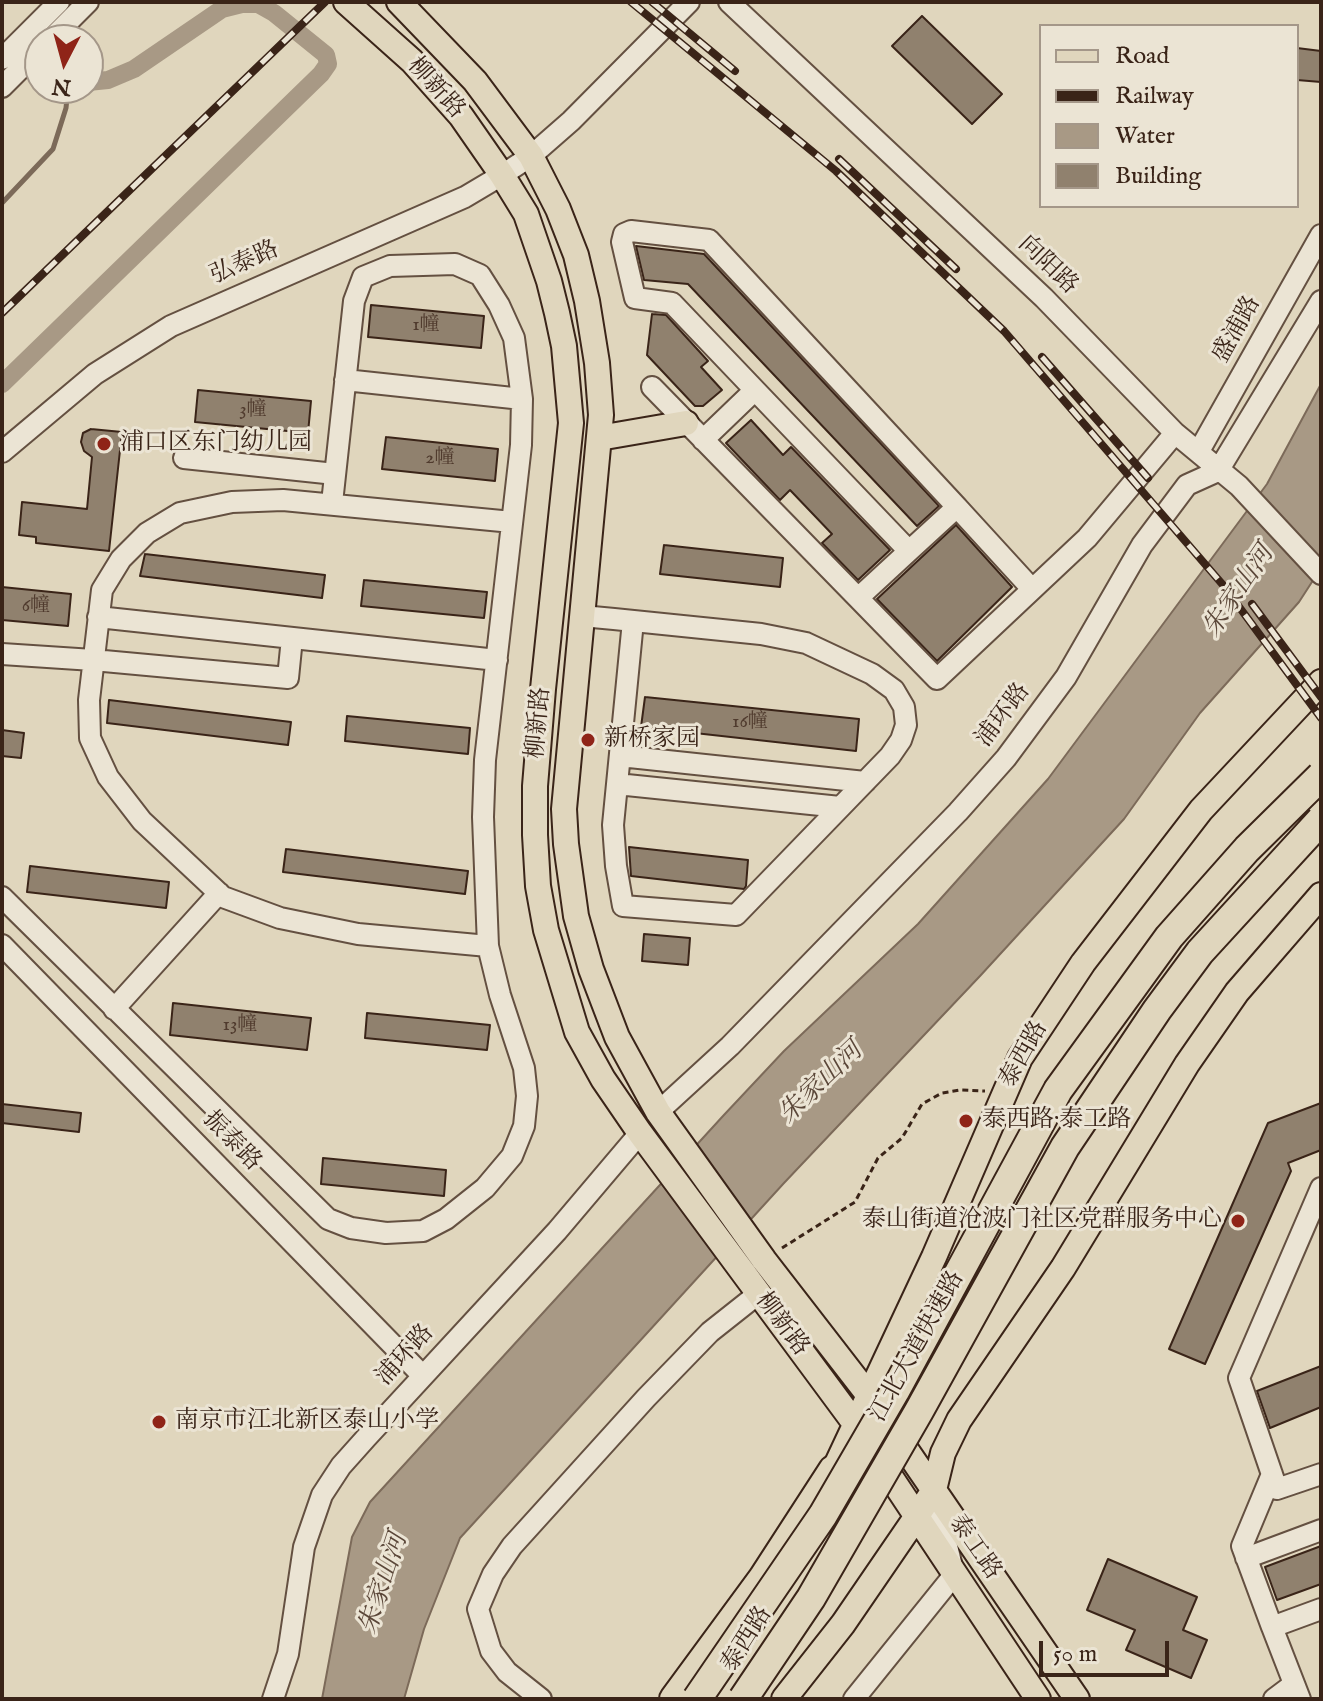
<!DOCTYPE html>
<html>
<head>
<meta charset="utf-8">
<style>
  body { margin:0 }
  #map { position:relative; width:1323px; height:1701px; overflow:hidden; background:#e0d6bd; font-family:"IM FELL English",serif }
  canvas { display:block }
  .frame { position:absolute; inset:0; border:4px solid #3a2418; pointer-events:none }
  .legend { position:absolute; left:1039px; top:24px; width:260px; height:184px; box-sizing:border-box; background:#ebe4d4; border:2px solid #a49789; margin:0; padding:10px 14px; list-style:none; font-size:24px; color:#3a2418 }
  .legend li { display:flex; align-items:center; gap:16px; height:40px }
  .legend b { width:40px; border:2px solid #a49789 }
  .north { position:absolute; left:24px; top:24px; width:80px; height:80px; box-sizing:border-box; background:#ebe4d4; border:2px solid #a49789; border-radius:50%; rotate:186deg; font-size:22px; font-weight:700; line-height:32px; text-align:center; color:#3a2418 }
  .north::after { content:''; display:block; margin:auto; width:28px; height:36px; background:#8f2418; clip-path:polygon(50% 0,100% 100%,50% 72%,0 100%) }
  .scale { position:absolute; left:1039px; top:1641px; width:130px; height:36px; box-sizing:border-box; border:4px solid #3a2418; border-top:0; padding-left:10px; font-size:24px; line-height:28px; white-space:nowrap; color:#3a2418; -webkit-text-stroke:6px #ebe4d4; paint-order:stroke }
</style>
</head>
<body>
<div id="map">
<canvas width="1323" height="1701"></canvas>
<div class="frame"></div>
<ul class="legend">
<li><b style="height:10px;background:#e0d6bd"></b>Road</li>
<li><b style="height:10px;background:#3a2418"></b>Railway</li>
<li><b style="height:22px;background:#a89985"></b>Water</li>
<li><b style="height:22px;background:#90816e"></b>Building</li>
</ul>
<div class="north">N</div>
<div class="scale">50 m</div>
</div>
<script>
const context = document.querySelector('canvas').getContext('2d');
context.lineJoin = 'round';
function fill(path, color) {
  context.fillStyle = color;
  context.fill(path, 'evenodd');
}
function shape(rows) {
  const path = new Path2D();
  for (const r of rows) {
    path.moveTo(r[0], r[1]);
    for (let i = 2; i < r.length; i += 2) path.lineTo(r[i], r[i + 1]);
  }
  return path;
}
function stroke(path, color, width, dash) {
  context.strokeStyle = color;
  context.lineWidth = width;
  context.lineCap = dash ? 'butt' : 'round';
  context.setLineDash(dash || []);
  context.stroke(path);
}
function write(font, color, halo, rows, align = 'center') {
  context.font = font + ' "IM FELL English","Noto Serif SC",serif';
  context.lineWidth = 6;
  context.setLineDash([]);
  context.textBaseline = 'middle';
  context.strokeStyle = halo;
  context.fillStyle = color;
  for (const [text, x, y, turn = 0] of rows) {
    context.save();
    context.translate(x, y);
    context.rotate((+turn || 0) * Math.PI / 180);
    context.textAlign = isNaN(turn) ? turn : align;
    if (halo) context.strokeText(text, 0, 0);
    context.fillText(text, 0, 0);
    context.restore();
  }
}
const water = shape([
  [1321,384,1321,568,1299,602,1200,713,1124,819,980,976,784,1183,460,1538,424,1629,404,1699,322,1699,352,1537,370,1502,723,1116,784,1051,918,924,1048,779,1267,484,1321,384]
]);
fill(water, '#a89985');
stroke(water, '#7c6a59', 2);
stroke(shape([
  [2,203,53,149,66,108,68,88]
]), '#7c6a59', 5);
stroke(shape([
  [2,384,321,74,328,64,326,55,274,13,258,4,242,4,222,9,134,69,108,80,88,82]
]), '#a89985', 18);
const building = shape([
  [922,16,1002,94,972,124,892,46,922,16],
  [1297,48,1321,51,1321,82,1297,80,1297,48],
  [636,246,704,254,939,506,917,526,688,284,644,280,636,246],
  [371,305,484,316,481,348,368,337,371,305],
  [652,314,666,315,708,361,701,367,722,390,703,406,695,406,647,355,652,314],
  [198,390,311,401,308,433,195,422,198,390],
  [751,420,783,455,791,447,890,550,858,580,822,543,832,534,790,490,780,500,726,443,751,420],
  [91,429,122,432,109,551,36,543,36,537,19,535,22,502,87,509,92,457,84,451,81,442,83,433,91,429],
  [386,437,498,449,495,481,382,469,386,437],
  [956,525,1012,587,937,661,877,599,956,525],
  [664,545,783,558,780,587,660,574,664,545],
  [145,554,325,575,322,598,140,576,145,554],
  [364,580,487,592,484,618,361,606,364,580],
  [2,587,71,594,68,626,2,620,2,587],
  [645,697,859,719,856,751,641,727,645,697],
  [109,700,291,722,288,745,107,723,109,700],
  [347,716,470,728,468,754,345,741,347,716],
  [2,730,24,733,21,758,2,756,2,730],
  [629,847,748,860,746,886,744,889,631,876,629,847],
  [286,849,468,871,465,894,283,872,286,849],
  [30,866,169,882,166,908,27,892,30,866],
  [644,934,690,938,688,965,642,961,644,934],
  [173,1003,311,1018,307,1050,170,1035,173,1003],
  [367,1013,490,1025,487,1050,365,1038,367,1013],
  [1321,1103,1321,1150,1288,1163,1291,1171,1205,1364,1169,1349,1268,1123,1321,1103],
  [2,1104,81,1113,79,1132,2,1123,2,1104],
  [323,1158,446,1170,444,1196,321,1184,323,1158],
  [1321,1366,1321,1407,1270,1428,1257,1391,1321,1366],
  [1321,1546,1321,1584,1277,1600,1265,1567,1321,1546],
  [1108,1559,1197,1597,1183,1630,1207,1640,1191,1678,1126,1650,1135,1630,1087,1610,1108,1559]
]);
fill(building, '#90816e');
stroke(building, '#3a2418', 2);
const minor = shape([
  [729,2,1044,298,1175,433,1239,486,1321,574],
  [50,40,88,2],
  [2,59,59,2],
  [2,87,40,49],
  [345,380,522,399],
  [652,387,937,679,1087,538,1175,433],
  [755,390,672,303,635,298,622,242,624,234,631,231,709,240,957,507],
  [703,440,755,390,909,551,957,507,1032,589],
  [1199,451,1321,235],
  [2,452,95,374,171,326,465,197,502,175,531,156,571,121,689,2],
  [184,458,335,474],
  [858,598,909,551],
  [582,616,614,619,761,634,806,643,872,674,894,690,904,707,906,725,901,740,890,756,736,915,623,906,616,866,613,825,633,621],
  [98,617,497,660],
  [2,654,93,660,288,678,292,638],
  [620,756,865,782],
  [617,784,840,807],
  [2,897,328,1219,351,1228,386,1233,423,1231,446,1219,485,1188,512,1156,524,1126,527,1096,524,1068,500,995,488,946,483,817,485,760,521,445,522,399,514,338,499,305,480,275,455,264,390,266,363,277,354,301,332,503],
  [2,945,422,1375],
  [488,946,358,934,280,918,223,897,142,821,108,777,90,738,89,700,102,590,121,559,147,533,180,513,232,502,283,500,512,522],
  [114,1009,219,893],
  [658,1112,730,1046,958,812,1006,758,1066,677,1142,545,1187,485,1218,471,1321,301],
  [1321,1188,1239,1378,1277,1489,1321,1474],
  [1272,1474,1242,1546,1272,1627],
  [1246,1558,1321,1530],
  [273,1699,288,1654,304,1547,322,1495,341,1466,366,1438,557,1231,640,1133],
  [541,1699,507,1672,491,1651,478,1609,493,1574,512,1546,646,1398,710,1332,758,1294],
  [854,1699,954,1575,935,1496],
  [1274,1699,1294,1684],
  [1300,1699,1272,1627,1321,1609]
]);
const major = shape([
  [346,2,412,61,461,116,502,175,526,214,549,281,557,313,564,346,571,423,543,689,535,786,535,835,538,886,546,930,577,1032,603,1079,640,1133,856,1425,1038,1699],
  [399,2,475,81,531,156,558,209,576,255,587,301,597,363,601,415,564,809,566,844,576,916,591,969,617,1037,658,1112,764,1260,870,1397,1077,1699],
  [599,438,686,423],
  [826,1487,934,1257,1020,1058,1083,963,1201,810,1321,682],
  [784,1699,843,1624,917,1516,934,1490,943,1453,959,1420,1063,1268,1187,1064,1237,992,1321,895]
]);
const highway = shape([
  [674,1699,763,1578,833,1470]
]);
stroke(minor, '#645041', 24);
stroke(major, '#3a2418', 28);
stroke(highway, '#3a2418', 32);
stroke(shape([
  [782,1248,855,1202,878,1158,902,1138,922,1104,942,1093,960,1090,985,1091]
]), '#3a2418', 3, [6, 4]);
stroke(minor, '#ebe4d4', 20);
stroke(major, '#e0d6bd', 24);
stroke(highway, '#e0d6bd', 28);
const rail = shape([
  [631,2,836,171,1004,331,1223,585,1321,718],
  [652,2,735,71],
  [839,159,956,269],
  [2,313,325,2],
  [1042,357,1148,478],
  [1252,604,1321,697]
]);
stroke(rail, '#3a2418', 8);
stroke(rail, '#ebe4d4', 5, [15]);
const highwayBridge = shape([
  [697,1699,823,1515,895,1391,1058,1090,1169,937,1247,849,1321,776],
  [743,1699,811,1598,919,1411,1065,1147,1157,1010,1200,952,1321,820]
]);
stroke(highwayBridge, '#3a2418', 32, []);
stroke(highwayBridge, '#e0d6bd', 28);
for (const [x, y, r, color] of [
  [104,444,8,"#8f2418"],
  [588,740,8,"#8f2418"],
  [966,1121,8,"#8f2418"],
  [1238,1221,8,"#8f2418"],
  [159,1422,8,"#8f2418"]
]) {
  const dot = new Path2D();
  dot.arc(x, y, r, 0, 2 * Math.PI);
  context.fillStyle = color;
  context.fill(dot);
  stroke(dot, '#ebe4d4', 3);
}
write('20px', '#503b2e', null, [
  ["1幢",426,326],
  ["3幢",253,411],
  ["2幢",440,459],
  ["6幢",36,607],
  ["16幢",750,723],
  ["13幢",240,1026]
]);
write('24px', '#3a2418', '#ebe4d4', [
  ["柳新路",435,89,48],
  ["弘泰路",245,264,-24],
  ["向阳路",1047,266,44],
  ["盛浦路",1238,330,-61],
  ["浦环路",1004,716,-53],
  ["柳新路",540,723,-85],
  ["泰西路",1025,1055,-61],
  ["振泰路",231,1142,46],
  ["柳新路",781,1325,53],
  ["江北大道快速路",918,1347,-61],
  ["浦环路",406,1356,-48],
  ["泰工路",974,1548,55],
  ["泰西路",748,1640,-58]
]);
write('24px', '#3a2418', '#ebe4d4', [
  ["浦口区东门幼儿园",120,444],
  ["新桥家园",604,740],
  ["泰西路·泰工路",982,1121],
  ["泰山街道沧波门社区党群服务中心",1222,1221,"right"],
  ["南京市江北新区泰山小学",175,1422]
], 'left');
write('italic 26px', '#5b4739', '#ebe4d4', [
  ["朱家山河",1240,592,-56],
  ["朱家山河",822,1084,-44],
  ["朱家山河",385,1584,-72]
]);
</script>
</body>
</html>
